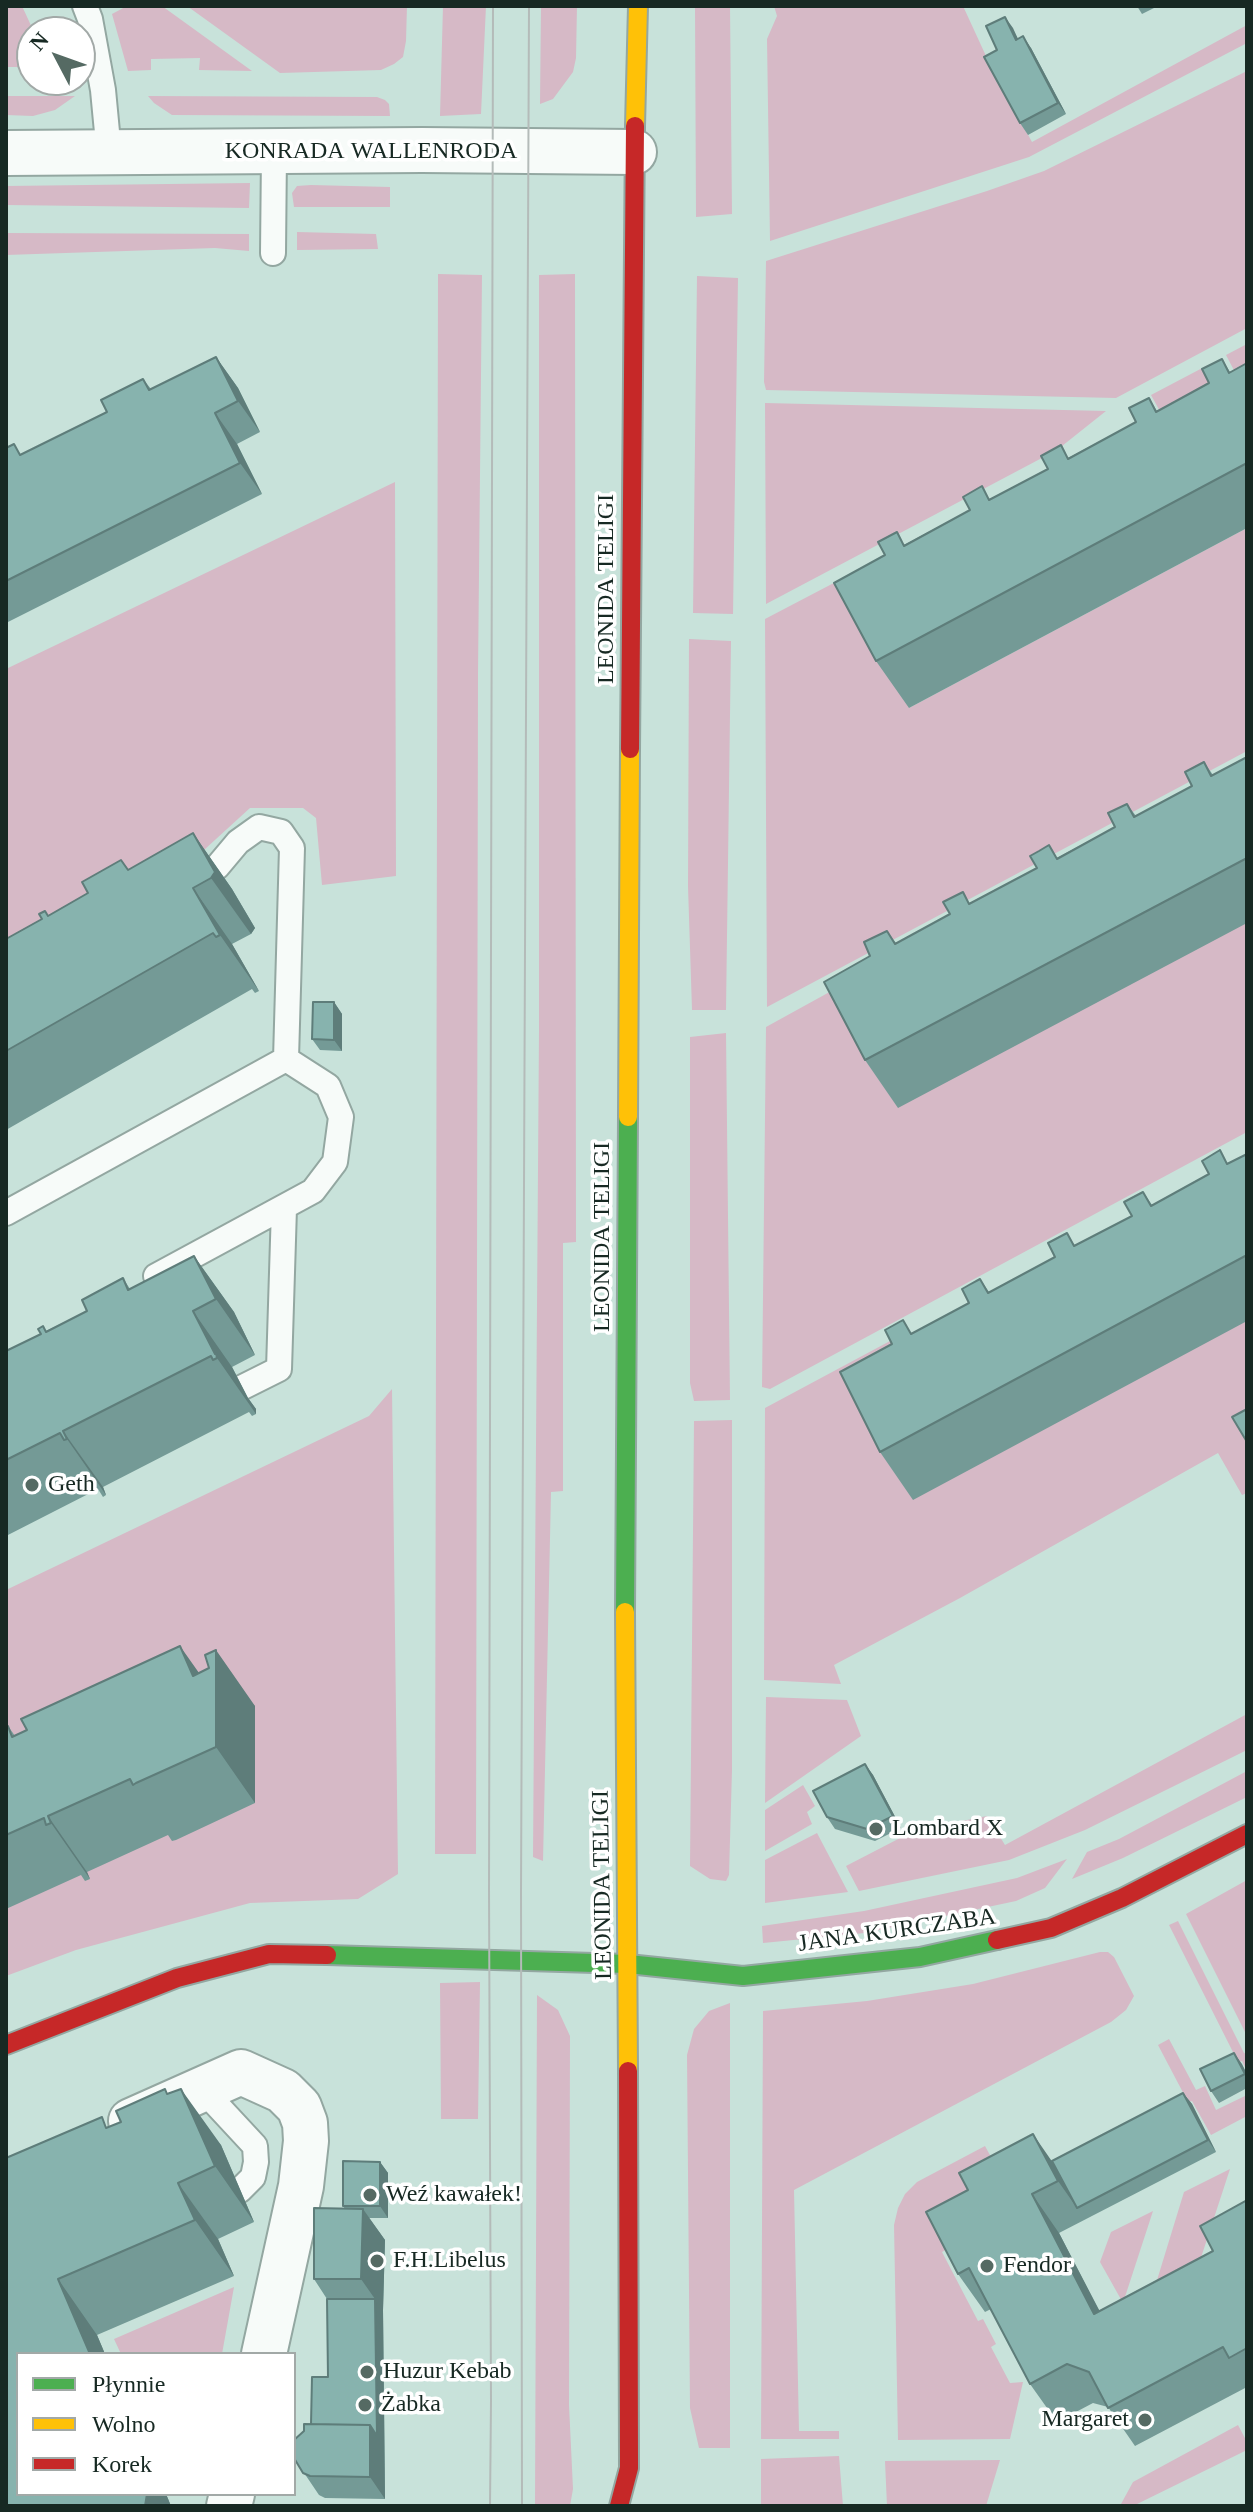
<!DOCTYPE html>
<html>
<head>
<meta charset="utf-8">
<style>
  body { margin:0 }
  #map { position:relative; width:1253px; height:2512px; overflow:hidden; background:#c8e2da; font-family:"Times New Roman",serif }
  canvas { display:block }
  .frame { position:absolute; inset:0; border:8px solid #172923; pointer-events:none }
  .legend { position:absolute; left:16px; top:2352px; width:280px; height:144px; box-sizing:border-box; background:#fff; border:2px solid #a2a9a7; margin:0; padding:10px 14px; list-style:none; font-size:24px; color:#172923 }
  .legend li { display:flex; align-items:center; gap:16px; height:40px }
  .legend b { width:40px; border:2px solid #a2a9a7 }
  .north { position:absolute; left:16px; top:16px; width:80px; height:80px; box-sizing:border-box; background:#fff; border:2px solid #a2a9a7; border-radius:50%; rotate:311deg; font-size:22px; font-weight:700; line-height:32px; text-align:center; color:#172923 }
  .north::after { content:''; display:block; margin:auto; width:28px; height:36px; background:#556a63; clip-path:polygon(50% 0,100% 100%,50% 72%,0 100%) }
</style>
</head>
<body>
<div id="map">
<canvas width="1253" height="2512"></canvas>
<div class="frame"></div>
<ul class="legend">
<li><b style="height:10px;background:#4caf50"></b>Płynnie</li>
<li><b style="height:10px;background:#ffc107"></b>Wolno</li>
<li><b style="height:10px;background:#c62828"></b>Korek</li>
</ul>
<div class="north">N</div>
</div>
<script>
const context = document.querySelector('canvas').getContext('2d');
context.lineJoin = 'round';
function fillPath(path, color) { context.fillStyle = color; context.fill(path, 'evenodd'); }
const shape = rows => new Path2D(rows.map(r => 'M' + r).join(''));
function strokePath(path, color, width, dash) { context.strokeStyle = color; context.lineWidth = width; context.lineCap = dash ? 'butt' : 'round'; context.setLineDash(dash || []); context.stroke(path); }
function write(font, color, halo, rows, align = 'center') {
  context.font = font + ' "Times New Roman",serif'; context.lineWidth = 7; context.setLineDash([]); context.textBaseline = 'middle'; context.strokeStyle = halo; context.fillStyle = color; for (const [text, x, y, turn = 0] of rows) {
    context.save(); context.translate(x, y); context.rotate((+turn || 0) * Math.PI / 180); context.textAlign = isNaN(turn) ? turn : align; if (halo) context.strokeText(text, 0, 0); context.fillText(text, 0, 0); context.restore();
  }
}
fillPath(shape([
  [6,6,22,6,34,32,32,67,6,67],
  [127,6,162,6,252,71,199,70,200,58,151,59,151,70,128,71,112,14],
  [187,6,407,6,406,41,403,57,394,64,381,70,280,73],
  [443,6,486,6,481,114,440,116],
  [541,6,577,6,576,58,573,72,553,99,540,104],
  [695,6,730,6,732,214,696,217],
  [774,6,963,6,992,69,1032,142,1247,25,1247,43,1029,157,770,241,767,39,777,16],
  [1247,71,1247,328,1116,398,766,390,764,382,766,261,987,191,1044,171],
  [6,96,75,96,55,110,33,116,6,115],
  [148,96,377,97,385,100,389,104,390,116,172,115,154,103],
  [250,183,249,208,6,205,6,186],
  [311,185,390,187,390,207,294,207,292,193,297,186],
  [297,232,376,234,378,249,297,250],
  [6,233,249,234,249,251,215,248,6,255],
  [438,274,482,275,478,673,476,1854,435,1854],
  [575,274,576,1242,563,1243,563,1491,551,1492,543,1861,533,1857,539,1031,539,275],
  [697,276,738,278,733,614,693,613],
  [1247,344,1247,395,1226,355],
  [1208,365,1234,413,1178,444,1151,395],
  [765,403,1106,411,1057,450,766,604],
  [395,482,396,876,322,885,316,818,303,808,250,808,204,850,6,964,6,669],
  [1247,528,1247,751,767,1007,765,619,893,552,909,708],
  [689,639,731,641,726,1010,692,1010,688,886],
  [1247,923,1247,1132,770,1389,762,1387,766,1027,884,962],
  [726,1033,730,1400,694,1401,690,1383,690,1037],
  [1247,1321,1247,1493,1242,1495,1218,1453,960,1598,834,1665,841,1684,764,1680,765,1408,890,1341],
  [392,1389,398,1874,358,1899,250,1903,76,1950,6,1976,6,1590,369,1416],
  [732,1420,732,1770,729,1875,726,1881,710,1879,690,1866,694,1421],
  [766,1697,847,1700,861,1736,765,1803],
  [1247,1714,1247,1750,1085,1830,1009,1860,859,1891,846,1866,931,1822,947,1824,987,1816,1005,1845],
  [1247,1771,1247,1797,1123,1858,1072,1879,1087,1852,1119,1839],
  [803,1785,815,1806,807,1812,812,1824,765,1851,765,1810],
  [817,1833,848,1892,765,1903,765,1860],
  [1067,1859,1045,1888,1016,1901,865,1933,763,1943,762,1926,864,1911,1017,1878],
  [1247,1880,1247,2036,1186,1914],
  [1178,1921,1244,2053,1247,2054,1247,2071,1242,2061,1238,2062,1169,1925],
  [1100,1952,1108,1952,1114,1957,1134,1996,1126,2010,1111,2022,794,2190,799,2431,839,2431,839,2439,761,2439,763,2011,867,2001,973,1984],
  [480,1982,478,2119,441,2119,440,1983],
  [537,1995,558,2010,570,2036,569,2405,573,2489,570,2506,535,2506],
  [730,2003,730,2448,699,2448,690,2408,687,2055,694,2029,709,2011],
  [1169,2039,1196,2090,1205,2086,1216,2110,1247,2095,1247,2116,1211,2135,1192,2101,1188,2102,1158,2045],
  [985,2146,1010,2192,985,2227,942,2252,978,2321,983,2319,996,2344,991,2347,1010,2383,1023,2382,1010,2439,898,2440,894,2225,898,2208,905,2194,917,2182],
  [1230,2169,1194,2279,1150,2303,1184,2192],
  [1153,2211,1123,2303,1100,2262,1111,2232],
  [234,2287,222,2354,121,2354,114,2339],
  [1238,2425,1247,2442,1247,2450,1133,2506,1122,2506,1121,2504,1133,2482],
  [839,2456,843,2506,761,2506,761,2459],
  [1000,2460,986,2506,887,2506,885,2461]
]), '#d6b9c6');
const lane = shape([
  [85,6,90,19,103,90,109,153],
  [273,253,274,152],
  [6,1213,286,1059],
  [156,1276,313,1191,335,1162,341,1117,328,1086,286,1059,292,848,281,832,259,827,238,842,217,867,189,882],
  [243,1387,279,1369,284,1208],
  [203,2090,255,2146,256,2162,253,2177,240,2190]
]);
const street = shape([
  [6,153,422,150,634,152],
  [131,2121,241,2072,283,2091,299,2107,305,2123,306,2141,301,2186,264,2354],
  [229,2506,232,2494]
]);
const fast = shape([
  [625,1612,628,1117],
  [327,1955,628,1964,743,1976,920,1957,997,1940]
]);
const slow = shape([
  [635,126,638,6],
  [628,1117,630,749],
  [625,1612,628,2071]
]);
const jam = shape([
  [630,749,635,126],
  [997,1940,1051,1928,1122,1898,1247,1834],
  [6,2045,177,1978,269,1954,327,1955],
  [619,2506,629,2468,628,2071]
]);
strokePath(lane, '#93a7a1', 28);
strokePath(street, '#93a7a1', 48);
strokePath(fast, '#93a7a1', 22);
strokePath(slow, '#93a7a1', 22);
strokePath(jam, '#93a7a1', 22);
strokePath(lane, '#f7fbf9', 24);
strokePath(street, '#f7fbf9', 44);
strokePath(fast, '#4caf50', 18);
strokePath(slow, '#ffc107', 18);
strokePath(jam, '#c62828', 18);
strokePath(shape([
  [490,2506,491,2401,489,1888,493,6],
  [522,2506,521,1889,529,6]
]), '#b4bbb9', 2);
fillPath(shape([
  [1137,6,1158,6,1142,14],
  [1005,17,1018,39,1031,48,1066,114,1028,135,1020,123,997,50],
  [216,357,238,388,260,432,237,444,262,494,6,623,6,448,22,455,107,412,143,379,151,389],
  [1222,359,1230,372,1247,363,1247,528,909,708,876,661,885,555,1136,422,1149,398,1157,411,1209,383],
  [1247,757,1247,923,898,1108,865,1060,870,956,887,931,896,943,1115,827,1127,804,1136,816,1192,786,1204,762,1213,775],
  [193,833,232,889,255,928,251,934,232,944,259,991,255,993,252,989,6,1130,6,939,88,893,121,860,129,870],
  [334,1002,342,1014,342,1051,320,1050,312,1039],
  [1247,1154,1247,1321,913,1500,880,1452,892,1344,969,1303,980,1279,989,1292,1055,1257,1067,1233,1075,1246,1132,1216,1143,1192,1152,1205],
  [194,1256,234,1312,255,1355,232,1367,248,1398,256,1409,256,1414,252,1416,249,1412,103,1487,106,1495,103,1497,98,1489,6,1536,6,1351,41,1334,43,1326,46,1331,87,1311,123,1278,130,1289],
  [209,1668,255,1706,255,1803,176,1840,172,1841,168,1835,87,1872,90,1879,85,1881,81,1875,6,1909,6,1726,8,1726,15,1736,199,1673],
  [865,1764,873,1775,901,1828,875,1841,835,1829,827,1817],
  [1234,2053,1247,2074,1247,2088,1219,2103,1211,2091],
  [1183,2093,1192,2104,1216,2152,1059,2233,1099,2311,1213,2251,1247,2200,1247,2387,1135,2446,1108,2407,1093,2403,1057,2422,1030,2384,991,2309,985,2312,958,2274,1052,2161],
  [168,2094,221,2145,254,2222,218,2239,234,2276,97,2335,105,2354,18,2354,18,2494,166,2494,171,2506,6,2504,6,2158,109,2127,121,2122],
  [380,2162,388,2173,388,2218,369,2218,385,2240,383,2310,385,2499,325,2498,319,2495,294,2458,311,2424,328,2377,327,2299,314,2279,345,2209,343,2206]
]), '#749a96');
fillPath(shape([
  [1005,17,1013,28,1024,52,1016,40],
  [1023,36,1031,48,1066,114,1058,103],
  [216,357,238,388,260,432,238,401],
  [215,413,237,444,262,494,240,463],
  [193,833,232,889,255,928,251,934,211,878],
  [193,888,232,944,259,991,220,935],
  [334,1002,342,1014,342,1051,334,1040],
  [194,1256,234,1312,255,1355,216,1299],
  [193,1311,232,1367,248,1398,256,1409,256,1414,217,1358],
  [63,1431,103,1487,106,1495,67,1439],
  [180,1646,216,1697,216,1650,255,1706,255,1803,216,1747,193,1676],
  [865,1764,873,1775,901,1828,893,1816],
  [48,1816,87,1872,90,1879,51,1823],
  [1234,2053,1242,2064,1247,2074,1247,2077],
  [181,2089,221,2145,254,2222,215,2166],
  [1183,2093,1192,2104,1216,2152,1208,2140],
  [1033,2134,1060,2173,1077,2208,1058,2181],
  [380,2162,388,2173,388,2218,380,2206],
  [178,2183,218,2239,234,2276,195,2220],
  [1032,2194,1059,2233,1121,2352,1094,2314],
  [363,2209,385,2240,383,2310,385,2499,370,2477,370,2425,375,2299,361,2279],
  [58,2279,97,2335,105,2354,90,2354],
  [147,2494,166,2494,171,2506,145,2506]
]), '#5e7d7a');
const building = shape([
  [1005,17,1016,40,1023,36,1058,103,1020,123,984,57,997,50,986,26,1005,17],
  [216,357,238,401,215,413,240,463,6,581,6,448,14,444,20,455,107,412,101,400,143,379,149,390,216,357],
  [1222,359,1229,373,1247,363,1247,463,876,661,834,583,885,555,878,542,897,532,904,546,970,510,963,497,982,486,989,500,1048,469,1041,456,1061,445,1068,459,1136,422,1129,408,1149,398,1156,412,1209,383,1202,369,1222,359],
  [1247,757,1247,858,865,1060,824,982,870,956,864,942,887,931,895,944,950,914,943,902,963,892,969,904,1037,868,1030,856,1039,851,1049,845,1057,859,1115,827,1108,813,1127,804,1134,817,1192,786,1185,772,1204,762,1211,776,1247,757],
  [193,833,215,872,211,878,193,888,220,935,216,937,213,933,6,1051,6,939,42,919,39,914,45,911,48,916,88,893,82,882,121,860,128,870,193,833],
  [313,1002,334,1002,334,1040,312,1039,313,1002],
  [1220,1150,1227,1164,1247,1154,1247,1255,880,1452,840,1372,892,1344,885,1330,903,1320,911,1334,969,1303,962,1289,969,1285,980,1279,988,1293,1055,1257,1048,1243,1067,1233,1074,1246,1132,1216,1124,1202,1143,1192,1151,1206,1209,1174,1202,1161,1220,1150],
  [194,1256,216,1299,193,1311,215,1354,216,1353,217,1358,213,1360,211,1356,63,1431,67,1439,64,1440,60,1433,6,1460,6,1351,41,1334,38,1329,43,1326,46,1332,87,1311,82,1300,123,1278,128,1290,194,1256],
  [1247,1409,1247,1442,1232,1417,1247,1409],
  [180,1646,193,1676,209,1668,205,1655,216,1650,216,1747,136,1783,133,1785,130,1779,48,1816,51,1823,46,1825,44,1818,6,1835,6,1726,8,1726,12,1737,27,1730,21,1719,180,1646],
  [865,1764,893,1816,867,1829,827,1817,813,1791,865,1764],
  [1234,2053,1245,2074,1211,2091,1200,2069,1234,2053],
  [165,2089,167,2094,181,2089,215,2166,178,2183,195,2220,58,2279,90,2354,18,2354,18,2494,147,2494,145,2506,7,2506,6,2158,102,2117,106,2128,121,2122,116,2111,165,2089],
  [1183,2093,1208,2140,1077,2208,1052,2161,1183,2093],
  [1033,2134,1058,2181,1032,2194,1094,2314,1213,2251,1200,2226,1247,2200,1247,2348,1229,2358,1223,2347,1108,2408,1089,2372,1067,2364,1030,2384,969,2268,958,2274,926,2212,968,2190,959,2173,1033,2134],
  [343,2161,380,2162,380,2206,343,2206,343,2161],
  [314,2208,363,2209,361,2279,314,2279,314,2208],
  [327,2299,375,2299,377,2436,370,2425,311,2424,312,2377,328,2377,327,2299],
  [304,2424,370,2425,370,2477,310,2476,303,2473,294,2458,294,2440,304,2431,304,2424]
]);
fillPath(building, '#87b3ae');
strokePath(building, '#5e7d7a', 2);
for (const [x, y, r, color] of [
  [32,1485,8,"#556a63"],
  [876,1829,8,"#556a63"],
  [370,2195,8,"#556a63"],
  [377,2261,8,"#556a63"],
  [987,2266,8,"#556a63"],
  [367,2372,8,"#556a63"],
  [365,2405,8,"#556a63"],
  [1145,2420,8,"#556a63"]
]) { const dot = new Path2D(); dot.arc(x, y, r, 0, 2 * Math.PI); context.fillStyle = color; context.fill(dot); strokePath(dot, '#fff', 3); }
write('24px', '#172923', '#fff', [
  ["KONRADA WALLENRODA",371,152],
  ["LEONIDA TELIGI",607,589,-90],
  ["LEONIDA TELIGI",603,1237,-90],
  ["LEONIDA TELIGI",603,1885,-91],
  ["JANA KURCZABA",897,1931,-8]
]);
write('24px', '#172923', '#fff', [
  ["Geth",48,1485],
  ["Lombard X",892,1829],
  ["Weź kawałek!",386,2195],
  ["F.H.Libelus",393,2261],
  ["Fendor",1003,2266],
  ["Huzur Kebab",383,2372],
  ["Żabka",381,2405],
  ["Margaret",1129,2420,"right"]
], 'left');
</script>
</body>
</html>
